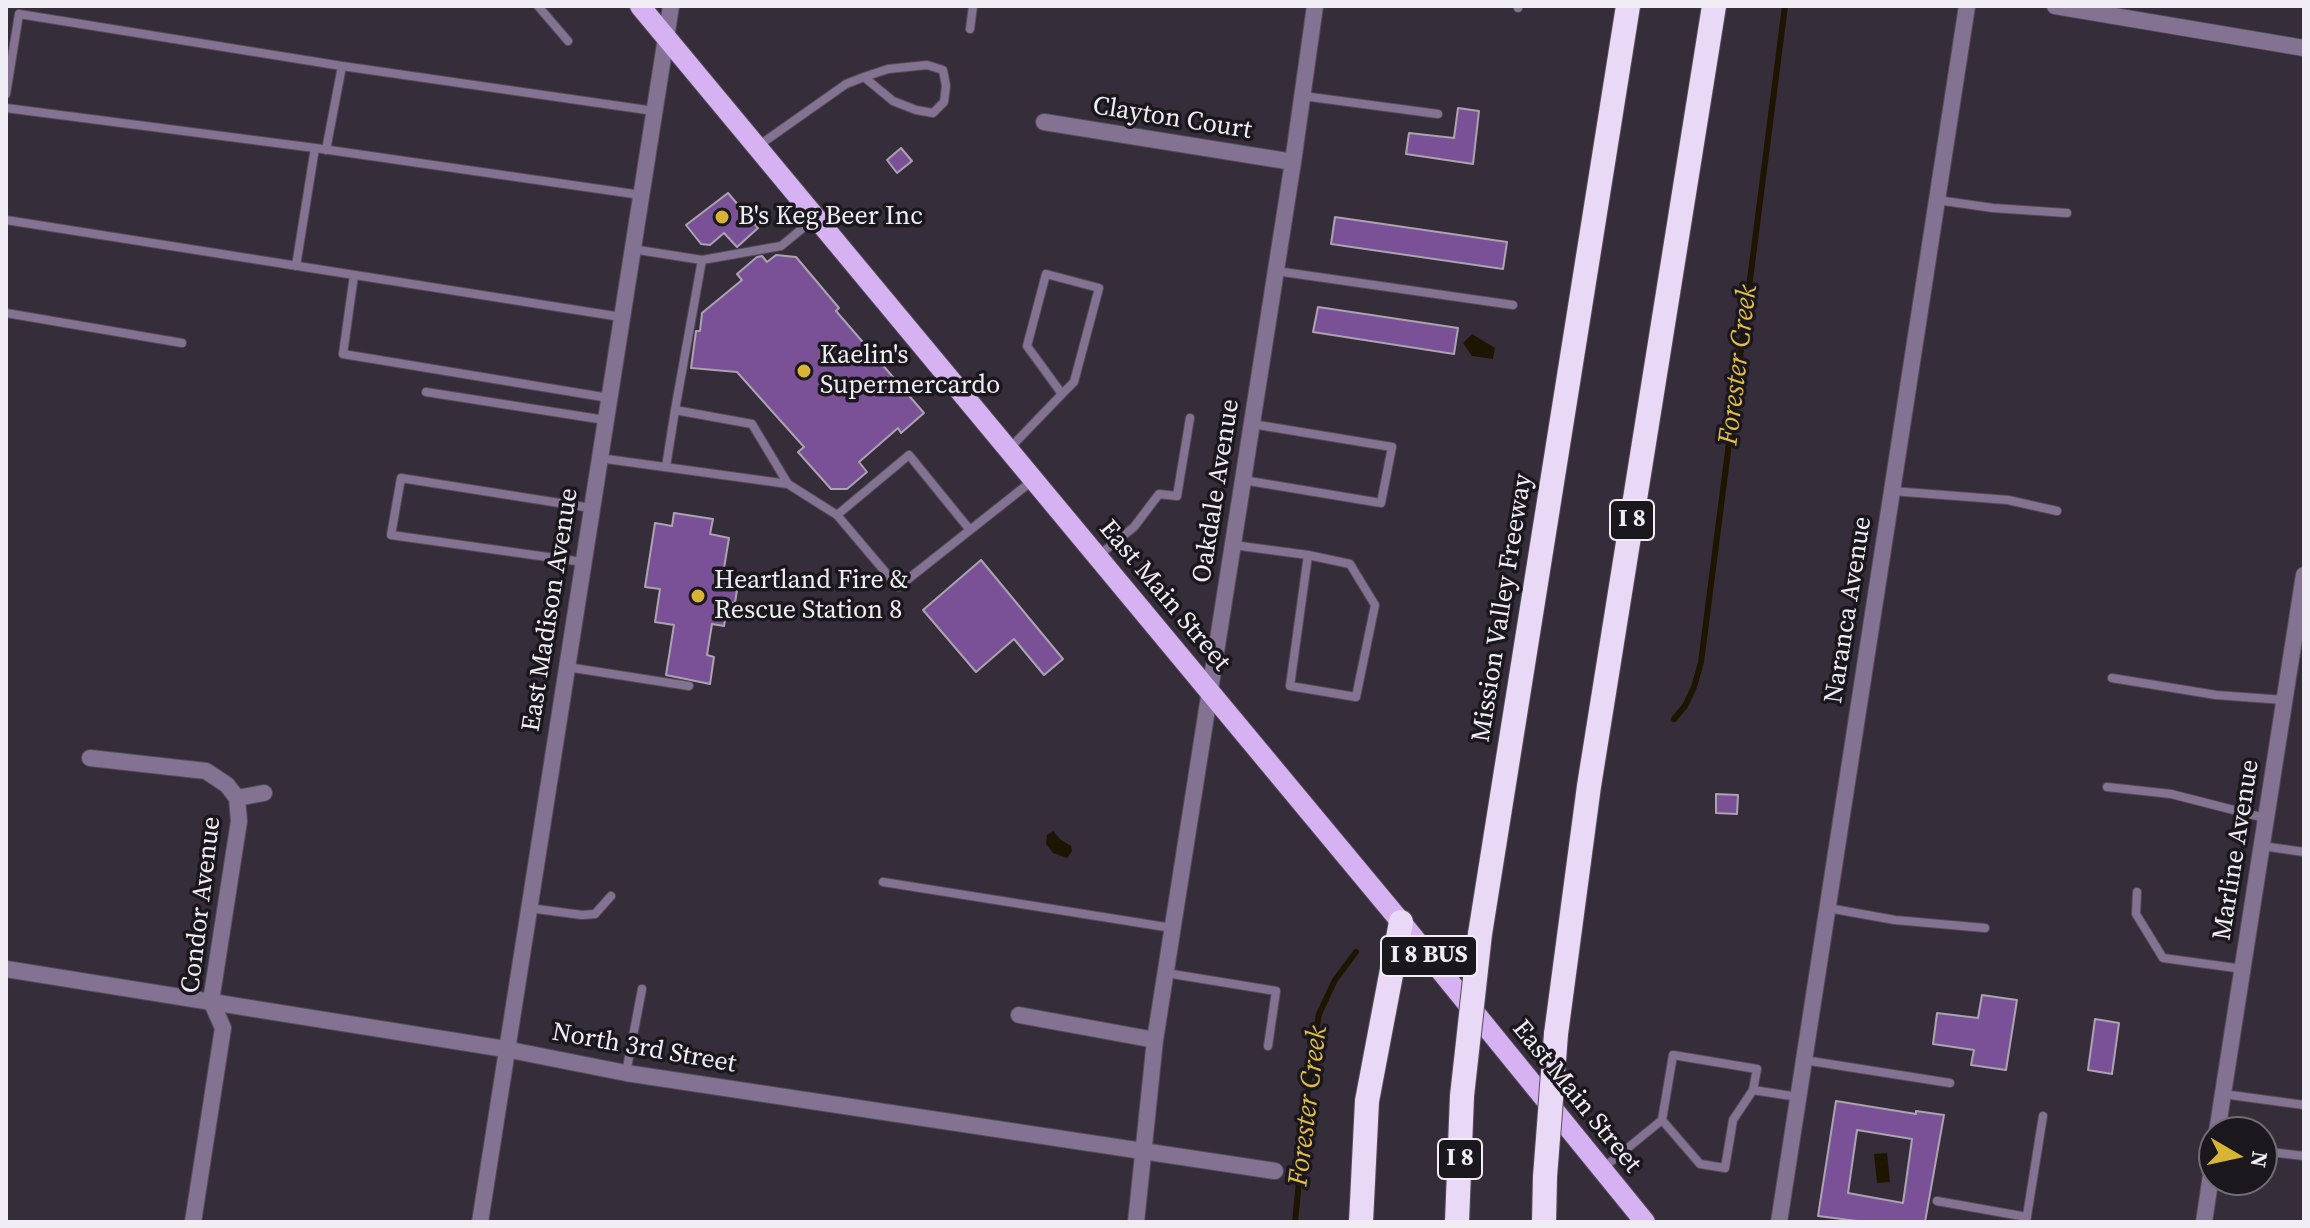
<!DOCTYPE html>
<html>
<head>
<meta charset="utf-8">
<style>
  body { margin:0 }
  #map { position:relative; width:2310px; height:1228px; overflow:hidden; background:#352e3a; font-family:"Source Serif 4",serif }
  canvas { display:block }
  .frame { position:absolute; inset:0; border:8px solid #f1edf4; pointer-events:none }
  .north { position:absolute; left:2198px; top:1116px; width:80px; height:80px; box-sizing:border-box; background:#1b181d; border:2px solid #716d73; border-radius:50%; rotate:99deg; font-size:22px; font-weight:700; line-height:32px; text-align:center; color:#f1edf4 }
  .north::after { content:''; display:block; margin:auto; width:28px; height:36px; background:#d8b434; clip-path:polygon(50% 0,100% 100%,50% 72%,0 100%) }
</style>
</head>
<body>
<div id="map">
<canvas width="2310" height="1228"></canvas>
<div class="frame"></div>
<div class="north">N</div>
</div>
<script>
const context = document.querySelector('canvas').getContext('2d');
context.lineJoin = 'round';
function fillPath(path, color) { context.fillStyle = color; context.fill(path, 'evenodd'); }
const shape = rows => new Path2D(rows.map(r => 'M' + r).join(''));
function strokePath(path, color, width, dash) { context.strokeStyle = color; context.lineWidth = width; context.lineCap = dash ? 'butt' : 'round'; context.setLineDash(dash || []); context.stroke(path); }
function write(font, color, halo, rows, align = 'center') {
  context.font = font + ' "Source Serif 4",serif'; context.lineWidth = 7; context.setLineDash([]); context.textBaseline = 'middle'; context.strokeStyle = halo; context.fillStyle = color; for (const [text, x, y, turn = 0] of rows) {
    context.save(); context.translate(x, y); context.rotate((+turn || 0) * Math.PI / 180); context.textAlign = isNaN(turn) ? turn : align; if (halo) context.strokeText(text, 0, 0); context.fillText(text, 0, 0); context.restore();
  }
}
fillPath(shape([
  [1472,334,1495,348,1493,359,1472,356,1463,343],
  [1053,831,1061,840,1071,846,1072,851,1067,858,1053,853,1046,844,1047,835],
  [1887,1153,1890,1182,1877,1183,1874,1154]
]), '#1e1500');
strokePath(shape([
  [1674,719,1685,706,1694,687,1701,662,1785,6],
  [1295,1222,1311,1059,1319,1014,1335,980,1356,952]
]), '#1e1500', 6);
const building = shape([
  [1458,108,1479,111,1473,164,1406,154,1409,133,1454,138,1458,108],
  [901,148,912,161,897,173,887,160,901,148],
  [728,193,758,228,737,247,724,233,710,245,701,244,686,225,728,193],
  [1335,217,1507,242,1503,269,1331,244,1335,217],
  [776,255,796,257,839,308,836,311,924,413,901,433,898,428,859,462,867,472,847,489,831,489,798,452,804,447,737,372,691,368,696,331,700,331,702,313,742,280,737,274,757,257,762,256,767,262,776,255],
  [1318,307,1458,328,1454,354,1313,332,1318,307],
  [674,513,713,519,710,534,729,538,723,574,739,577,735,603,728,602,724,626,712,624,707,655,714,657,710,684,666,675,674,625,655,622,660,589,645,587,655,523,672,526,674,513],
  [981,560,1063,659,1044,675,1014,639,976,672,923,610,981,560],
  [1716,794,1738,795,1737,814,1716,813,1716,794],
  [1982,995,2017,1000,2006,1070,1971,1065,1974,1050,1933,1044,1937,1013,1978,1018,1982,995],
  [2095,1019,2119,1023,2112,1074,2088,1070,2095,1019],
  [1836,1101,1916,1114,1916,1111,1944,1115,1925,1222,1865,1222,1818,1216,1836,1101],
  [1857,1130,1912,1139,1903,1203,1848,1193,1857,1130]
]);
fillPath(building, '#7a5196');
strokePath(building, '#aba3b1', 2);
const service = shape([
  [538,6,568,41],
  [1518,8,1518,6],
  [970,29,973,6],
  [6,94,19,14,342,66,654,111],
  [1303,96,1438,114],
  [6,108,315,148,641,195],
  [758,146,846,84,864,77,888,69,927,65,943,70,946,86,944,102,933,113,916,110,893,101,864,77],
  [326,150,342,66],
  [1937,200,1993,208,2067,213],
  [6,220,621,317],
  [632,249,702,260],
  [296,266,315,148],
  [1276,271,1513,305],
  [354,275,343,354,609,398],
  [6,313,182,343],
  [426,392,605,420],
  [675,410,702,260,781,246,814,219],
  [1009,449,1062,394,1074,382,1099,288,1046,274,1027,346,1062,394],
  [599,458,788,484,837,515,898,587,1032,481],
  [666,467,675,410,752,424,788,484],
  [1243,480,1381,503,1392,447,1252,424],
  [1892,491,2008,500,2057,511],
  [837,515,909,455,970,530],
  [1233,545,1308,555,1350,564,1375,605,1356,697,1290,686,1308,555],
  [1098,556,1134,527,1159,494,1177,496,1190,418],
  [583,562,391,535,401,478,591,508],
  [567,667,689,686],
  [2112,678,2216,695,2284,700],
  [2107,787,2171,794,2265,818],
  [2262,846,2304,852],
  [883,882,1172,928],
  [2137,892,2136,914,2163,958,2243,969],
  [529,908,582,915,595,914,611,896],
  [1828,908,1895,920,1985,928],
  [1166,973,1276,991,1268,1046],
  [1804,1060,1950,1083],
  [626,1073,642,989],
  [2223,1094,2304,1105],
  [1662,1120,1700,1164,1725,1168,1733,1120,1753,1090],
  [2262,1151,2304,1156],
  [1602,1169,1662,1120,1673,1055,1757,1069,1753,1090,1798,1097],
  [1937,1201,2027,1217],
  [2026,1222,2043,1116]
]);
const minor = shape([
  [2055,6,2304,48],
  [1044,122,1293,162],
  [90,758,206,771,227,785,237,798,239,821,211,1001,223,1028,193,1222],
  [237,798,264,793],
  [1019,1015,1155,1040],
  [505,1049,626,1073,1275,1171],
  [2217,1132,2304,575],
  [1136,1222,1155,1040,1293,162,1315,6],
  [1779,1222,1967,6],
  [2204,1222,2214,1155]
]);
const tertiary = shape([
  [6,969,505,1049],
  [480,1222,671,6]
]);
const primary = shape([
  [640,6,1401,922,1645,1222]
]);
const motorway = shape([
  [1480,934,1628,6],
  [1556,1034,1589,786,1714,6],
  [1361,1222,1367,1101,1401,922],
  [1457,1222,1462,1096],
  [1544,1222,1545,1177]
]);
strokePath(service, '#534d58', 10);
strokePath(minor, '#534d58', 18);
strokePath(tertiary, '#534d58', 18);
strokePath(primary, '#534d58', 22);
strokePath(motorway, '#534d58', 26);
strokePath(service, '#847292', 8);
strokePath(minor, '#847292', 16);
strokePath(tertiary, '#847292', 16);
strokePath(primary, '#d7b2f3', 20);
strokePath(motorway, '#ead8f7', 24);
const motorwayBridge = shape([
  [1462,1096,1480,934],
  [1545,1177,1556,1034]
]);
strokePath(motorwayBridge, '#534d58', 26, []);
strokePath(motorwayBridge, '#ead8f7', 24);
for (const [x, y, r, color] of [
  [722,217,8,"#d8b434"],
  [804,371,8,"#d8b434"],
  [698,596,8,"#d8b434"]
]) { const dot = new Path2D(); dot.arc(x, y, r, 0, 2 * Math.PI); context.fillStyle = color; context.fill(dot); strokePath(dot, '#1b181d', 3); }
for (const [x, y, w] of [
  [1632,520,44],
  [1429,956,96],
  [1460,1159,44]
]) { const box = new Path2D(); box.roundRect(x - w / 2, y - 20, w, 40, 6); context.fillStyle = '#1b181d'; context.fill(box); strokePath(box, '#f1edf4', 2); }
write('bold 24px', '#f1edf4', null, [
  ["I 8",1632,520],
  ["I 8 BUS",1429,956],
  ["I 8",1460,1159]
]);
write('26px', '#f1edf4', '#1b181d', [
  ["Clayton Court",1172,119,9],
  ["Oakdale Avenue",1217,491,-81],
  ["East Main Street",1164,596,50],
  ["Mission Valley Freeway",1503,608,-81],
  ["East Madison Avenue",551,610,-81],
  ["Naranca Avenue",1849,610,-81],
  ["Marline Avenue",2237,850,-81],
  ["Condor Avenue",202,905,-83],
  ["North 3rd Street",644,1049,10],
  ["East Main Street",1576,1097,51]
]);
write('26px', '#f1edf4', '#1b181d', [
  ["B's Keg Beer Inc",738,217],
  ["Kaelin's",820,356],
  ["Supermercardo",820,386],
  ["Heartland Fire &",714,581],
  ["Rescue Station 8",714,611]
], 'left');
write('italic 28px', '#e4bf40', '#1b181d', [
  ["Forester Creek",1739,365,-83],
  ["Forester Creek",1309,1106,-83]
]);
</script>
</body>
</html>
